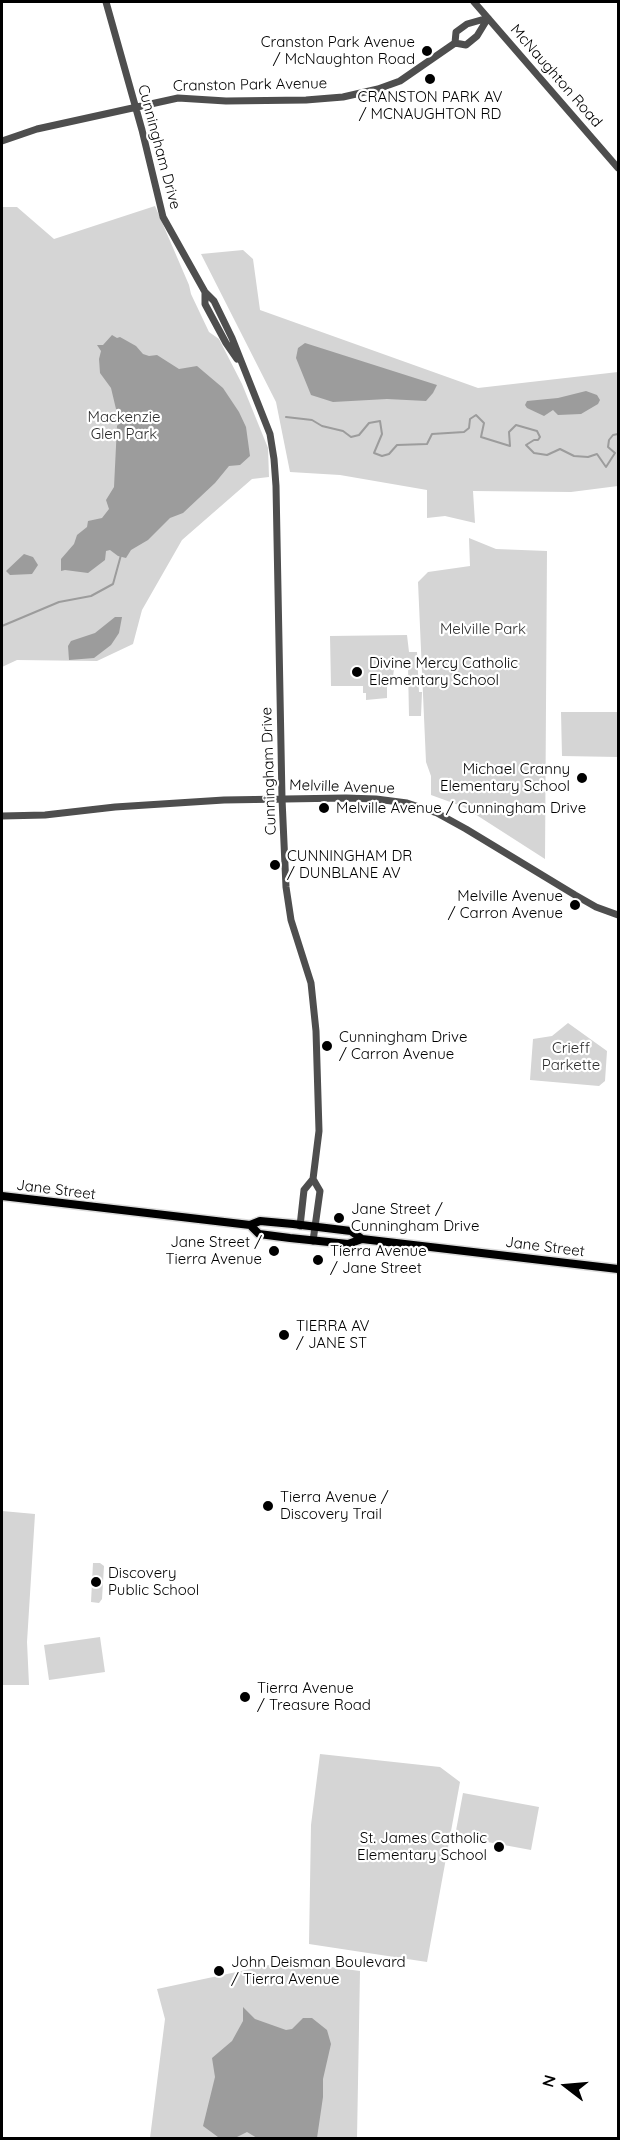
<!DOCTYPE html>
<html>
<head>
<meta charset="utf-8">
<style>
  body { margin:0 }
  #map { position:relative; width:620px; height:2140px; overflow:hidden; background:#fff; font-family:Quicksand,sans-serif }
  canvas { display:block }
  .frame { position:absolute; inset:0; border:3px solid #000; pointer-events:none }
  .north { position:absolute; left:536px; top:2056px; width:60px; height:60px; -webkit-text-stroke:4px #fff; paint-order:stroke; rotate:286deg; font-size:16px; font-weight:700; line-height:24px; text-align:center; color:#000 }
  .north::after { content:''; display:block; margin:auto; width:21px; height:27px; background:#000; clip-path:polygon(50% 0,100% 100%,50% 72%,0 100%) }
</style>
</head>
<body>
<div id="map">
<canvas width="620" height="2140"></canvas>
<div class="frame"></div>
<div class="north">N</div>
</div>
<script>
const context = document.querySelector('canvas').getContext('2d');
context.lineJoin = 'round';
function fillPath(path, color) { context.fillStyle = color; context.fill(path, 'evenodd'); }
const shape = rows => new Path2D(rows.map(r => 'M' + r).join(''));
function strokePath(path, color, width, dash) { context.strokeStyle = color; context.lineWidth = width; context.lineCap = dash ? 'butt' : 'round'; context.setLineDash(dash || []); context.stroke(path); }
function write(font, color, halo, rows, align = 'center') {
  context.font = font + ' Quicksand,sans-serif'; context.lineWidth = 4.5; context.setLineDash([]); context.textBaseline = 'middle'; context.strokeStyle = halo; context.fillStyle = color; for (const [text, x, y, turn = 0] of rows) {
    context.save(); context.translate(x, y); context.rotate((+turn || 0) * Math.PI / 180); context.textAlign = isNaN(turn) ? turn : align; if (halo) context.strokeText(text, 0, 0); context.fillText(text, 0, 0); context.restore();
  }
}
fillPath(shape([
  [155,206,189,285,191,294,209,332,219,339,242,384,268,448,269,477,252,479,182,540,142,610,133,644,97,661,17,660,2,667,2,207,17,207,54,239],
  [243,250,253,259,260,310,478,388,618,372,618,370,618,486,571,492,473,491,475,523,445,516,427,518,427,490,340,475,290,472,276,402,201,254],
  [469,538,496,549,547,551,545,859,464,807,431,795,431,776,426,762,418,582,428,572,470,566],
  [407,635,409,652,417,652,419,692,422,692,421,716,409,716,408,667,394,668,393,678,387,679,387,698,366,700,366,693,363,693,363,686,331,686,330,636],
  [561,712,618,712,618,757,562,756],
  [568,1023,607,1051,605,1081,599,1086,530,1080,533,1039,552,1036],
  [2,1511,35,1514,27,1642,29,1685,2,1685],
  [93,1563,100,1563,104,1566,102,1599,99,1603,91,1602],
  [100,1637,105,1672,49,1680,44,1645],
  [320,1754,440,1767,460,1782,427,1962,309,1944,311,1825],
  [463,1793,539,1807,531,1850,455,1836],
  [301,1963,360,1971,357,2138,150,2138,165,2019,157,1989,274,1964]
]), '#d5d5d5');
fillPath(shape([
  [112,335,117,338,120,337,136,346,143,354,149,356,157,355,179,369,197,366,223,388,239,412,246,427,250,456,240,465,229,466,215,483,183,513,170,518,148,540,131,550,126,558,118,556,110,550,106,551,105,560,88,573,65,570,61,571,61,559,74,544,77,535,87,527,88,521,102,518,109,509,106,500,114,487,117,426,121,420,121,412,116,409,111,388,100,373,99,359,101,351,97,345,103,345],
  [305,343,437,385,433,393,426,401,387,399,333,402,311,395,296,358,298,348],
  [586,391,597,395,600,400,598,404,581,414,558,415,553,410,544,416,527,408,525,405,527,401,558,398],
  [24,554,33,557,38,565,32,574,10,575,6,571],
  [115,617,122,617,119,633,111,645,94,658,69,660,68,646,71,641,95,633],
  [243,2007,255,2019,286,2030,292,2029,303,2018,312,2018,327,2030,331,2044,323,2079,323,2097,317,2138,257,2138,247,2132,235,2138,218,2137,203,2126,215,2077,212,2058,232,2041,243,2021]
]), '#9c9c9c');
strokePath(shape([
  [286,417,312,420,322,426,343,431,351,437,359,435,369,423,380,421,382,434,374,453,382,456,389,454,397,445,427,444,432,434,464,432,469,428,470,419,476,415,484,423,481,437,510,446,509,432,516,425,537,431,540,437,538,440,534,440,526,445,534,453,547,455,560,449,574,456,588,457,597,454,606,467,615,453,608,447,609,440,613,435,618,434],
  [2,626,59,602,91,596,113,584,121,555]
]), '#9c9c9c', 2);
const major = shape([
  [2,1196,250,1225,260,1221,293,1224,351,1231,362,1239],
  [250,1225,259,1234,290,1238,348,1244,362,1239,618,1269]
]);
strokePath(major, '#dbdbdb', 11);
strokePath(shape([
  [106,2,142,130,163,217,205,292,214,301,232,338,270,434,274,459,276,486,282,799,286,887,291,920,311,983,316,1031,319,1131,313,1179,320,1191,313,1241],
  [474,2,618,168],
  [455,43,456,32,467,24,488,18],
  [2,141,37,129,178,98,226,101,306,100,343,97,378,89,400,81,455,43,466,45,477,36,488,18],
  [205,292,205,304,226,343,237,359],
  [2,816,45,815,115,807,224,800,346,798,376,799,407,803,437,813,466,829,575,895,596,907,618,915],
  [300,1226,304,1190,313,1179]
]), '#4e4e4e', 7);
strokePath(major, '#000', 8);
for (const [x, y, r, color] of [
  [427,51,6,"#000"],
  [430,79,6,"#000"],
  [357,672,6,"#000"],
  [582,778,6,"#000"],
  [324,808,6,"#000"],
  [275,865,6,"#000"],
  [575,905,6,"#000"],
  [327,1046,6,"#000"],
  [339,1218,6,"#000"],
  [274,1251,6,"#000"],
  [318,1260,6,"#000"],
  [284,1335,6,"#000"],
  [268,1506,6,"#000"],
  [96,1582,6,"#000"],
  [245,1697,6,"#000"],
  [499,1847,6,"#000"],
  [219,1971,6,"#000"]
]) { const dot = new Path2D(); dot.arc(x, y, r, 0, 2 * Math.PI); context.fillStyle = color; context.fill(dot); strokePath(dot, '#fff', 2); }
write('15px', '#000', '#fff', [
  ["Cranston Park Avenue",415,42,"right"],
  ["/ McNaughton Road",415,59,"right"],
  ["CRANSTON PARK AV",430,97,"center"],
  ["/ MCNAUGHTON RD",430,114,"center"],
  ["Divine Mercy Catholic",369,663],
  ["Elementary School",369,680],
  ["Michael Cranny",570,769,"right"],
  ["Elementary School",570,786,"right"],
  ["Melville Avenue / Cunningham Drive",336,808],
  ["CUNNINGHAM DR",287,856],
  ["/ DUNBLANE AV",287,873],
  ["Melville Avenue",563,896,"right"],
  ["/ Carron Avenue",563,913,"right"],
  ["Cunningham Drive",339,1037],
  ["/ Carron Avenue",339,1054],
  ["Jane Street /",351,1209],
  ["Cunningham Drive",351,1226],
  ["Jane Street /",262,1242,"right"],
  ["Tierra Avenue",262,1259,"right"],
  ["Tierra Avenue",330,1251],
  ["/ Jane Street",330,1268],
  ["TIERRA AV",296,1326],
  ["/ JANE ST",296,1343],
  ["Tierra Avenue /",280,1497],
  ["Discovery Trail",280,1514],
  ["Discovery",108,1573],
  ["Public School",108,1590],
  ["Tierra Avenue",257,1688],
  ["/ Treasure Road",257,1705],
  ["St. James Catholic",487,1838,"right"],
  ["Elementary School",487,1855,"right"],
  ["John Deisman Boulevard",231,1962],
  ["/ Tierra Avenue",231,1979]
], 'left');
write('15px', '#000', '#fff', [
  ["McNaughton Road",556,76,49],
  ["Cranston Park Avenue",250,85,-1],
  ["Cunningham Drive",159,147,75],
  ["Cunningham Drive",269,771,-92],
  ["Melville Avenue",342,787,2],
  ["Jane Street",56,1190,7],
  ["Jane Street",545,1247,7]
]);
write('15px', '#2c2c2c', '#fff', [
  ["Mackenzie",124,417],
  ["Glen Park",124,434],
  ["Melville Park",483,629],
  ["Crieff",571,1048],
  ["Parkette",571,1065]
]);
</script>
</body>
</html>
